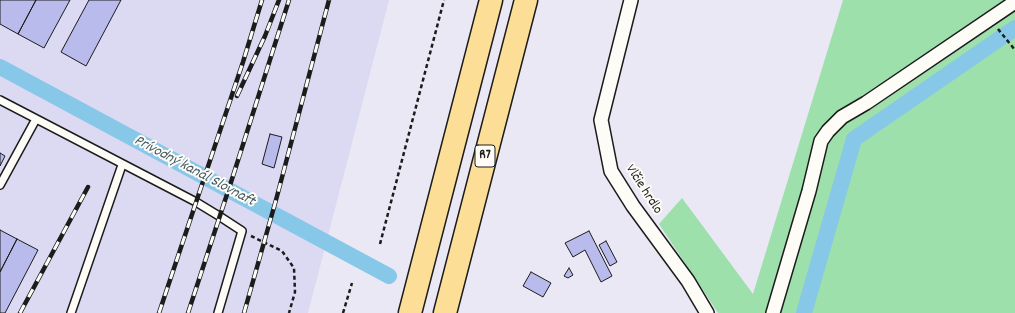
<!DOCTYPE html>
<html>
<head>
<meta charset="utf-8">
<style>
  body { margin:0 }
  canvas { display:block; background:#e9e8f4 }
</style>
</head>
<body>
<canvas width="1015" height="313"></canvas>
<script>
const context = document.querySelector('canvas').getContext('2d');
context.lineJoin = 'round';
function fillPath(path, color) { context.fillStyle = color; context.fill(path, 'evenodd'); }
const shape = rows => new Path2D(rows.map(r => 'M' + r).join(''));
function strokePath(path, color, width, dash) { context.strokeStyle = color; context.lineWidth = width; context.lineCap = dash ? 'butt' : 'round'; context.setLineDash(dash || []); context.stroke(path); }
function write(font, color, halo, rows, align = 'center') {
  context.font = font + ' Dekko,sans-serif'; context.lineWidth = 4; context.setLineDash([]); context.textBaseline = 'middle'; context.strokeStyle = halo; context.fillStyle = color; for (const [text, x, y, turn = 0] of rows) {
    context.save(); context.translate(x, y); context.rotate((+turn || 0) * Math.PI / 180); context.textAlign = isNaN(turn) ? turn : align; if (halo) context.strokeText(text, 0, 0); context.fillText(text, 0, 0); context.restore();
  }
}
fillPath(shape([
  [0,0,389,0,308,313,0,313]
]), '#dbdaf2');
fillPath(shape([
  [843,0,1015,0,1015,313,718,313,659,224,682,198,753,294]
]), '#9de0ab');
strokePath(shape([
  [0,67,389,276],
  [804,313,854,139,1015,28]
]), '#87c7e8', 16);
const building = shape([
  [0,0,36,0,18,34,0,24,0,0],
  [36,0,70,0,44,48,18,34,36,0],
  [89,0,121,0,86,66,61,52,89,0],
  [270,134,282,137,274,168,262,164,270,134],
  [0,153,5,156,0,166,0,153],
  [0,230,17,239,0,272,0,230],
  [589,231,612,276,601,282,585,250,573,257,565,243,589,231],
  [17,239,38,250,5,313,0,313,0,272,17,239],
  [606,241,617,262,610,266,599,245,606,241],
  [569,268,573,275,568,278,564,276,569,268],
  [531,272,551,283,543,297,523,286,531,272]
]);
fillPath(building, '#b9bbed');
strokePath(building, '#1c1c1c', 1);
const lane = shape([
  [0,100,196,202,219,216,242,231,218,313],
  [0,185,36,119],
  [71,313,122,165]
]);
const street = shape([
  [631,0,601,120,611,171,633,206,688,281,707,313],
  [773,313,809,191,821,141,828,131,842,117,866,103,1015,2]
]);
const highway = shape([
  [410,313,491,0],
  [445,313,526,0]
]);
strokePath(lane, '#1c1c1c', 10);
strokePath(street, '#1c1c1c', 16);
strokePath(highway, '#1c1c1c', 25);
strokePath(shape([
  [998,29,1015,50],
  [251,236,282,251,294,268,295,292,289,313],
  [380,244,444,0],
  [343,313,352,283]
]), '#1c1c1c', 2.5, [4, 3]);
strokePath(lane, '#fdfcf7', 7);
strokePath(street, '#fdfcf7', 13);
strokePath(highway, '#fdde96', 22);
const rail = shape([
  [237,96,265,36,279,0],
  [20,313,88,187],
  [159,313,243,62,262,0],
  [188,313,233,176,289,0],
  [244,313,276,200,329,0]
]);
strokePath(rail, '#1c1c1c', 4.5);
strokePath(rail, '#fdfcf7', 3, [9]);
for (const [x, y, w] of [
  [485,156,20]
]) { const box = new Path2D(); box.roundRect(x - w / 2, y - 11, w, 22, 3); context.fillStyle = '#fdfcf7'; context.fill(box); strokePath(box, '#1c1c1c', 1); }
write('bold 13px', '#1c1c1c', null, [
  ["R7",485,156]
]);
write('14px', '#1c1c1c', '#fdfcf7', [
  ["Vlčie hrdlo",643,190,57]
]);
write('italic 15px', '#415863', '#fdfcf7', [
  ["Prívodný kanál Slovnaft",194,172,28]
]);
</script>
</body>
</html>
